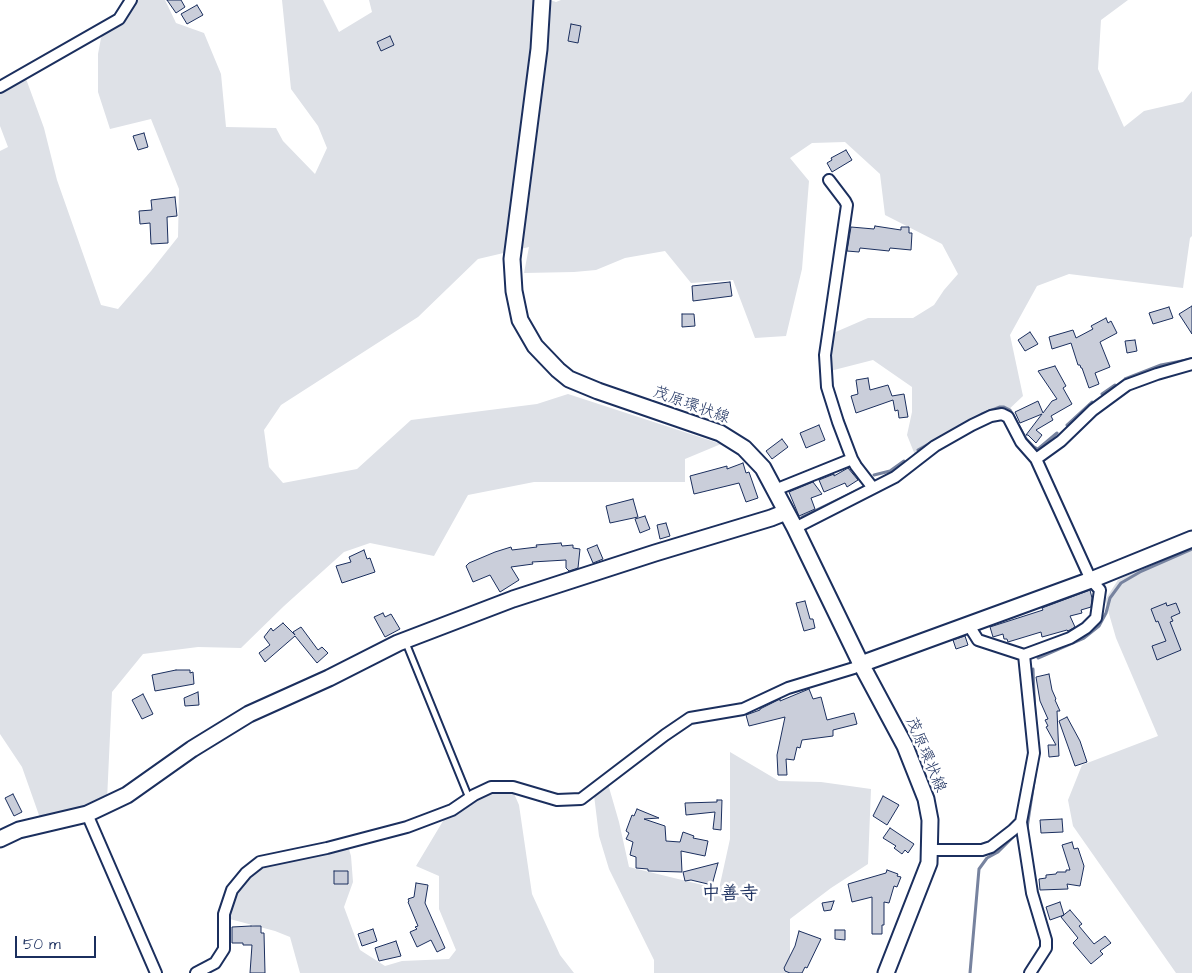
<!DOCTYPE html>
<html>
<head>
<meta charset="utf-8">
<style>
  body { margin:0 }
  #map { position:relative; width:1192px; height:973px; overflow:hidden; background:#fff; font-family:"Architects Daughter",sans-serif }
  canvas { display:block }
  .scale { position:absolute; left:15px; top:936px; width:81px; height:22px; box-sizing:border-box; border:2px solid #1b2f5e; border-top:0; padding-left:6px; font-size:15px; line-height:18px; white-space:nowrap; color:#1b2f5e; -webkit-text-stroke:4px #fff; paint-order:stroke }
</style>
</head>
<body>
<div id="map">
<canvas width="1192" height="973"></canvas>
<div class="scale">50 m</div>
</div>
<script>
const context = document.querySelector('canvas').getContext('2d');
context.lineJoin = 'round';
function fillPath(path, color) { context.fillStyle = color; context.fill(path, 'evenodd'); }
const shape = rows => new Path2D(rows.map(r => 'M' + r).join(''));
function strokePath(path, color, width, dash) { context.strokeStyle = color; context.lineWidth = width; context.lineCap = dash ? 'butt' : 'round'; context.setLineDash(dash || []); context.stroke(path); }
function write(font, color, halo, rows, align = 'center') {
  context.font = font + ' "Architects Daughter","Klee One",sans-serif'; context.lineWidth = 5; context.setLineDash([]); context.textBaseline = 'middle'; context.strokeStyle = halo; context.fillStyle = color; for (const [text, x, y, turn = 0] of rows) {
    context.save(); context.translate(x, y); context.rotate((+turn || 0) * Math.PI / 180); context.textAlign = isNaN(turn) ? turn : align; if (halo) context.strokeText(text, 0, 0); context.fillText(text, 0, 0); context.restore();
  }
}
fillPath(shape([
  [135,0,165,0,176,23,204,33,221,74,226,127,276,128,283,141,315,174,327,148,318,126,291,89,282,0,323,0,339,32,372,12,369,0,550,0,556,2,561,0,1128,0,1101,20,1098,69,1124,127,1144,111,1183,102,1192,91,1192,236,1190,238,1183,288,1069,274,1037,286,1010,335,1023,396,1005,413,915,455,907,435,912,412,912,387,873,360,830,371,831,334,868,318,913,318,934,305,944,290,958,274,942,244,885,215,880,174,845,142,812,143,790,158,809,181,802,269,786,336,755,338,733,280,691,283,665,251,625,258,596,270,574,272,524,273,529,247,478,259,418,317,281,405,264,430,269,467,283,483,357,469,411,420,537,404,568,394,721,444,685,459,685,482,534,482,468,495,434,556,370,543,344,552,284,606,241,648,198,647,143,654,112,692,107,800,83,810,40,818,22,767,0,734,0,151,8,147,0,126,0,90,25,76,44,128,57,180,101,305,118,309,151,271,178,237,179,189,151,119,110,129,98,92,98,54,101,38,106,30],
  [1192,545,1192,973,1176,973,1073,826,1068,800,1082,765,1158,736,1116,638,1105,600,1118,580],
  [730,752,779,781,821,782,871,789,868,864,831,888,790,919,790,973,654,973,654,960,609,869,599,836,594,795,608,784,619,822,629,867,719,889,730,839],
  [512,789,519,805,532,894,560,955,574,973,300,973,290,937,275,931,226,918,234,895,248,876,262,865,348,846,351,856,353,882,344,907,360,950,385,966,402,961,449,959,456,950,439,909,439,876,416,866,446,816,492,790]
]), '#dee1e7');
strokePath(shape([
  [1125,379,1161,365,1192,359],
  [1102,394,1115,385],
  [1067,425,1092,402],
  [918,450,982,414,1000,407,1004,407,1010,410,1026,439,1034,447,1038,449,1057,433],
  [874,475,890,471,904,461],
  [802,517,856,491],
  [1038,658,1084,638,1099,626,1106,613,1110,598,1121,583,1140,572,1192,549],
  [1033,669,1035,718],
  [1027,828,1035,775],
  [970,973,979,869,987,858,998,852,1013,837]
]), '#77839f', 3);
const building = shape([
  [167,0,181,0,185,7,176,13,167,0],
  [197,5,203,15,187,24,181,14,197,5],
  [571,24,581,26,578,43,568,41,571,24],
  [390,36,394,45,381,51,377,42,390,36],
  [144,133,148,147,138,150,133,136,144,133],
  [846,150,852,160,832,172,827,163,832,160,831,158,846,150],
  [175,197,177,216,167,217,168,243,151,244,150,223,140,224,139,211,152,210,151,200,175,197],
  [875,226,901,230,901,227,909,227,909,233,912,233,911,250,890,248,889,251,860,248,859,252,847,251,851,227,874,229,875,226],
  [730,282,732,296,693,301,692,286,730,282],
  [1192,306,1192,334,1179,314,1192,306],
  [1169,307,1173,318,1153,324,1149,313,1169,307],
  [682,314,694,314,695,326,682,327,682,314],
  [1106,318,1108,323,1111,321,1117,333,1100,342,1110,367,1095,373,1099,384,1089,388,1082,368,1081,368,1080,365,1078,365,1071,343,1052,349,1049,337,1073,330,1076,338,1093,329,1091,326,1106,318],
  [1030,332,1038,344,1025,351,1018,340,1030,332],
  [1135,340,1137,351,1127,353,1125,341,1135,340],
  [1055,366,1066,386,1063,388,1072,404,1051,416,1053,420,1036,430,1042,435,1036,443,1028,435,1026,435,1042,414,1020,423,1015,412,1038,401,1043,413,1052,401,1057,399,1038,371,1055,366],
  [868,378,870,390,888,385,892,396,904,394,908,417,899,418,898,410,895,411,893,400,856,413,851,396,858,394,856,380,868,378],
  [819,425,825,440,806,448,800,433,819,425],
  [782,439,788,447,772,459,766,451,782,439],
  [743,463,746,473,749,472,758,498,746,502,739,483,694,494,690,476,727,466,727,469,743,463],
  [848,468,858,480,847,487,845,483,824,492,819,480,834,474,834,476,848,468],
  [813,482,822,494,811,498,815,509,799,516,789,492,813,482],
  [633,499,638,517,610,523,606,506,633,499],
  [645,516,650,529,640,533,635,519,645,516],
  [666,523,670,536,660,539,657,525,666,523],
  [561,543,562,546,573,545,573,548,580,549,578,568,569,571,566,568,566,560,532,562,533,564,511,567,519,580,500,592,490,575,473,582,466,566,469,563,495,552,511,547,512,550,537,547,536,545,561,543],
  [597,545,603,559,593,563,587,549,597,545],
  [364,550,367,559,370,558,375,572,342,583,336,566,351,562,349,557,364,550],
  [1090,590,1092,598,1091,607,1081,610,1082,613,1070,616,1075,627,1068,631,1067,630,1042,637,1041,632,1008,642,1007,639,1004,639,1003,634,993,637,990,627,1043,610,1042,608,1090,590],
  [805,601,810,619,813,619,815,628,804,631,796,603,805,601],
  [1166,603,1167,606,1176,603,1180,613,1171,617,1173,621,1170,622,1181,650,1157,660,1152,646,1166,641,1158,621,1156,622,1151,609,1166,603],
  [383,613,385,617,391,614,400,629,385,637,374,617,383,613],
  [283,623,295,635,293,632,301,627,318,650,322,647,328,653,317,663,295,636,265,662,259,653,270,645,264,637,271,628,273,631,283,623],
  [965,636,968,645,956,649,953,640,965,636],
  [176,670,190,670,190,673,193,672,194,684,155,691,152,675,176,670],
  [1049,674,1052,690,1056,699,1055,700,1060,711,1057,711,1059,756,1049,757,1048,745,1056,745,1046,727,1048,726,1045,720,1048,719,1040,701,1036,677,1049,674],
  [809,689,813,699,821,697,827,720,854,713,857,724,833,730,833,736,802,740,800,748,797,747,794,760,786,759,787,775,778,775,777,755,785,717,749,726,746,715,760,710,760,709,780,699,780,701,809,689],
  [198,692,199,705,185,706,184,698,198,692],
  [143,694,153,714,142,719,132,700,143,694],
  [1067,717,1080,741,1087,762,1075,766,1059,721,1067,717],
  [13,794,22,812,14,816,5,798,13,794],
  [883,796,899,805,887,825,873,816,883,796],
  [717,800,722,800,721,830,713,829,715,812,686,815,685,803,717,802,717,800],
  [637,809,659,818,644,819,665,826,666,841,680,842,683,832,694,836,693,838,708,841,705,856,681,851,682,872,648,871,648,869,636,868,636,857,630,855,633,842,626,839,629,833,626,831,632,815,634,816,637,809],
  [1062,819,1063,832,1041,833,1040,820,1062,819],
  [890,828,914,844,908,853,905,850,902,854,894,848,896,846,883,838,890,828],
  [1072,842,1074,849,1078,848,1084,866,1080,886,1067,884,1068,889,1040,890,1039,879,1046,878,1046,875,1056,874,1057,872,1066,872,1066,870,1070,870,1062,845,1072,842],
  [718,863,712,885,691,880,685,881,683,872,718,863],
  [887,870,898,874,897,876,901,877,897,887,894,886,889,903,884,902,884,925,882,925,882,934,872,934,872,897,852,902,848,884,886,873,887,870],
  [334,871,348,871,348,884,334,884,334,871],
  [416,883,428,885,425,903,445,948,437,952,431,940,417,947,410,932,417,929,415,927,418,926,408,902,409,901,408,899,414,897,416,883],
  [834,901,831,910,824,911,822,903,834,901],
  [1060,902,1064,915,1050,920,1046,907,1060,902],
  [1070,910,1082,924,1079,926,1094,944,1105,936,1111,943,1100,951,1103,954,1091,964,1073,943,1078,938,1061,917,1070,910],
  [251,926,261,926,261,933,264,933,265,973,250,973,252,945,243,945,243,943,232,943,232,927,251,926],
  [373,929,377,941,362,946,358,934,373,929],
  [835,930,845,930,845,940,835,939,835,930],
  [799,931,821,939,807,968,805,967,802,973,790,973,785,971,784,968,795,946,799,931],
  [396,941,401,956,379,961,375,948,396,941]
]);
fillPath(building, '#caceda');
strokePath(building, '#1b2f5e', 1);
const lane = shape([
  [406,643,469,798]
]);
const street = shape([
  [0,87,119,19,131,0],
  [829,180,845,201,847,205,825,355,827,387,838,422,852,459,856,466,873,488],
  [1036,459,1061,441,1093,410,1127,385,1157,374,1192,364],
  [775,490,852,459],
  [795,528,895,477,935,446,972,425,991,416,1002,414,1008,417,1021,442,1036,459,1091,580,1100,590,1096,618,1086,628,1070,638,1024,655],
  [87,814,156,973],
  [1021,822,1032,893,1046,940,1046,948,1030,973],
  [931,850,982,850,991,847,1013,830,1021,822,1034,753,1024,655,978,640,968,624],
  [196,973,215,963,224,949,224,914,232,890,246,873,260,862,327,848,407,827,452,810,474,795,491,787,513,787,557,800,581,799,665,735,690,718,743,709,788,688,854,668,861,664]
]);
const secondary = shape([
  [542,0,539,49,512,259,514,291,520,320,535,346,558,370,569,379,598,391,720,433,744,448,763,468,795,528,861,664,905,746,926,799,930,820,929,863,886,973],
  [861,664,1091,580,1192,539],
  [0,839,19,830,87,814,127,795,192,749,249,714,329,678,398,643,513,599,655,553,771,518,786,512]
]);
strokePath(lane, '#1b2f5e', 9);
strokePath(street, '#1b2f5e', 14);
strokePath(secondary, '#1b2f5e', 19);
strokePath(lane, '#fff', 5);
strokePath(street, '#fff', 10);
strokePath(secondary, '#fff', 15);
write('16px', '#1b2f5e', '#fff', [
  ["茂原環状線",691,406,20],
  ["茂原環状線",925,755,67]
]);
write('bold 19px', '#1b2f5e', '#fff', [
  ["中善寺",730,895]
]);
</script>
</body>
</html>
